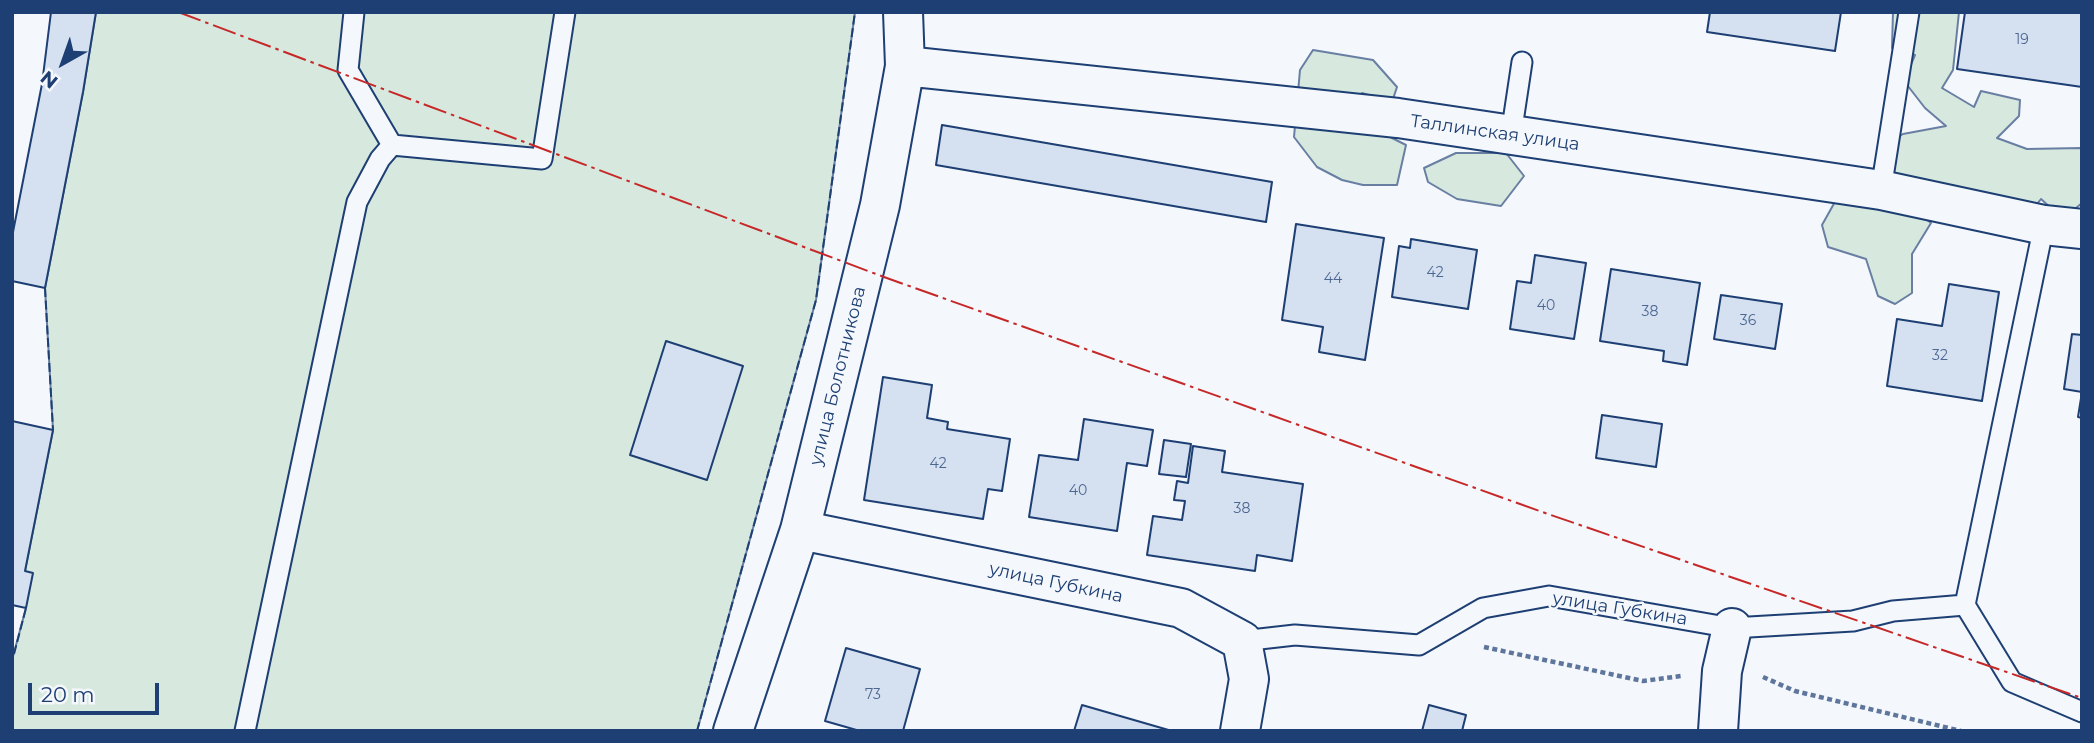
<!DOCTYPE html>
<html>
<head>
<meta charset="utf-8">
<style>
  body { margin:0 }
  #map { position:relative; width:2094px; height:743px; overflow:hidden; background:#f4f7fb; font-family:Montserrat,sans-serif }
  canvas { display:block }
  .frame { position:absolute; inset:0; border:14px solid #1d3f73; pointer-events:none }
  .north { position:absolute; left:28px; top:28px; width:70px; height:70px; -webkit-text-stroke:5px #f4f7fb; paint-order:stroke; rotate:220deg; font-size:19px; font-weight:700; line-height:28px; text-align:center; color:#1d3f73 }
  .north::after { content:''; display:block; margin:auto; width:24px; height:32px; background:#1d3f73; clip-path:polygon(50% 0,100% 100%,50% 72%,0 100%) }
  .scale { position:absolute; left:28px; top:683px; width:131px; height:32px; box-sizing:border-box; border:4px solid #1d3f73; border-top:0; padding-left:9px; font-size:21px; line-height:24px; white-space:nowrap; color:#1d3f73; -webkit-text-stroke:5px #f4f7fb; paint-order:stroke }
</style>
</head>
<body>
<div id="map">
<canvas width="2094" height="743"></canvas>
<div class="frame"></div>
<div class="north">N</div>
<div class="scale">20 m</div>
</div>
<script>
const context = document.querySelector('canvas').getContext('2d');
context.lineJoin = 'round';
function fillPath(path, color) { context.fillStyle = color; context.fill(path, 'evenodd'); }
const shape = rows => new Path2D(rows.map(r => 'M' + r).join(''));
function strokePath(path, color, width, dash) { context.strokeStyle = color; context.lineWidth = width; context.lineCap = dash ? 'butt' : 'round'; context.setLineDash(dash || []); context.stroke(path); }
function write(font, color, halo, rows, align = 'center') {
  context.font = font + ' Montserrat,sans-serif'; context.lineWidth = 5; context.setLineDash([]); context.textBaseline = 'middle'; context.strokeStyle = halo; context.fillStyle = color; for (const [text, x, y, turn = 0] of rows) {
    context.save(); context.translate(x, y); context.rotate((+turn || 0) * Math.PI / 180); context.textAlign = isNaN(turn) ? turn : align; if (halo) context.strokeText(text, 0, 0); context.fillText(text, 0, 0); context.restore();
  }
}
const green = shape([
  [96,12,855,12,816,300,697,731,12,731,12,660,26,608,25,571,53,430,45,288,83,92,96,12],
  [1893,12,1959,12,1953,70,1942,88,1974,107,1981,91,2020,100,2019,116,1997,138,2027,149,2082,148,2082,203,2063,219,2041,199,2017,229,1907,204,1931,223,1912,254,1912,293,1895,304,1878,296,1866,259,1828,247,1822,225,1836,200,1870,177,1883,146,1903,134,1946,126,1925,108,1904,81,1915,55,1892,48,1893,12],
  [1313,50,1373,60,1397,87,1392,102,1362,93,1360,122,1406,145,1397,185,1363,185,1342,180,1317,167,1294,137,1300,70,1313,50],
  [1456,153,1506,153,1524,176,1501,206,1457,199,1428,182,1424,168,1456,153]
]);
fillPath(green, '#d7e8df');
strokePath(green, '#687fa3', 2);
const building = shape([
  [51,12,96,12,83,92,45,288,12,281,12,237,42,84,51,12],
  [1710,12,1841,12,1835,51,1707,32,1710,12],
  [1965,12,2082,12,2082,87,1957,69,1965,12],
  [942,125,1272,182,1266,222,936,165,942,125],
  [1296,224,1384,238,1365,360,1319,352,1323,327,1282,320,1296,224],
  [1411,239,1477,250,1468,309,1392,297,1399,246,1410,248,1411,239],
  [1535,255,1586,263,1574,339,1510,329,1517,281,1531,283,1535,255],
  [1611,269,1700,283,1687,365,1663,361,1664,351,1600,341,1611,269],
  [1949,284,1999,292,1982,401,1887,386,1897,319,1942,326,1949,284],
  [1721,295,1782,304,1775,349,1714,339,1721,295],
  [2072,334,2082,335,2082,418,2078,417,2082,392,2064,389,2072,334],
  [666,341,743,366,707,480,630,455,666,341],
  [883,377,932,385,927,418,948,422,947,429,1010,439,1002,491,988,489,983,519,864,500,883,377],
  [1602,415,1662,424,1656,467,1596,458,1602,415],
  [1084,419,1153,430,1147,466,1127,463,1117,531,1029,517,1039,455,1078,460,1084,419],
  [12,421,53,430,25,571,33,573,26,608,12,605,12,421],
  [1164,440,1191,444,1186,477,1159,474,1164,440],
  [1193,446,1225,451,1222,472,1303,484,1292,561,1257,555,1255,571,1147,555,1153,516,1182,520,1185,501,1174,500,1177,481,1188,483,1193,446],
  [846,648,920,669,903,731,860,731,825,721,846,648],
  [1082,705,1172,731,1074,731,1082,705],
  [1429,705,1466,715,1462,731,1422,731,1429,705]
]);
fillPath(building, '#d5e0f0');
strokePath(building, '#1d3f73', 2);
const service = shape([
  [1511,135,1522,62],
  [392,145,542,159,565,12],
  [1881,190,1909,12],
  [1965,605,2044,225],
  [1242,641,1295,635,1419,645,1483,608,1549,596,1732,628,1853,621,1893,611,1965,605,2012,682,2082,712],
  [245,731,357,202,380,159,392,145,348,70,354,12]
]);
const minor = shape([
  [905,66,1398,118,1881,190,2044,225,2082,229],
  [800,530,1181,608,1242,641,1249,679,1240,731],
  [733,731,800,530,880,205,905,66,903,12],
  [1718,731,1722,671,1732,628]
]);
strokePath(service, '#1d3f73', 23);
strokePath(minor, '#1d3f73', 42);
strokePath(shape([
  [1484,647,1643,681,1681,676],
  [1763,677,1795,691,1961,731]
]), '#5e769c', 4.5, [5, 3.5]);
strokePath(service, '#f4f7fb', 19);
strokePath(minor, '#f4f7fb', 38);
strokePath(shape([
  [45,288,53,430],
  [14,654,26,608],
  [697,731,816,300,855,12]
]), '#1d3f73', 2, [9, 3.5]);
strokePath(shape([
  [178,12,884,277,1548,514,2082,698]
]), '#c62828', 2, [24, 5, 3.5, 5]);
write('14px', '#4b6792', null, [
  ["19",2022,40],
  ["42",1435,273],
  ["44",1333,279],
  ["40",1546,306],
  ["38",1650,312],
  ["36",1748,321],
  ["32",1940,356],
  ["42",938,464],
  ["40",1078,491],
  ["38",1242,509],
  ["73",873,695]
]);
write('18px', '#1d3f73', '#f4f7fb', [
  ["Таллинская улица",1495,133,8],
  ["улица Болотникова",838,376,-76],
  ["улица Губкина",1056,583,12],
  ["улица Губкина",1620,609,9]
]);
</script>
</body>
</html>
